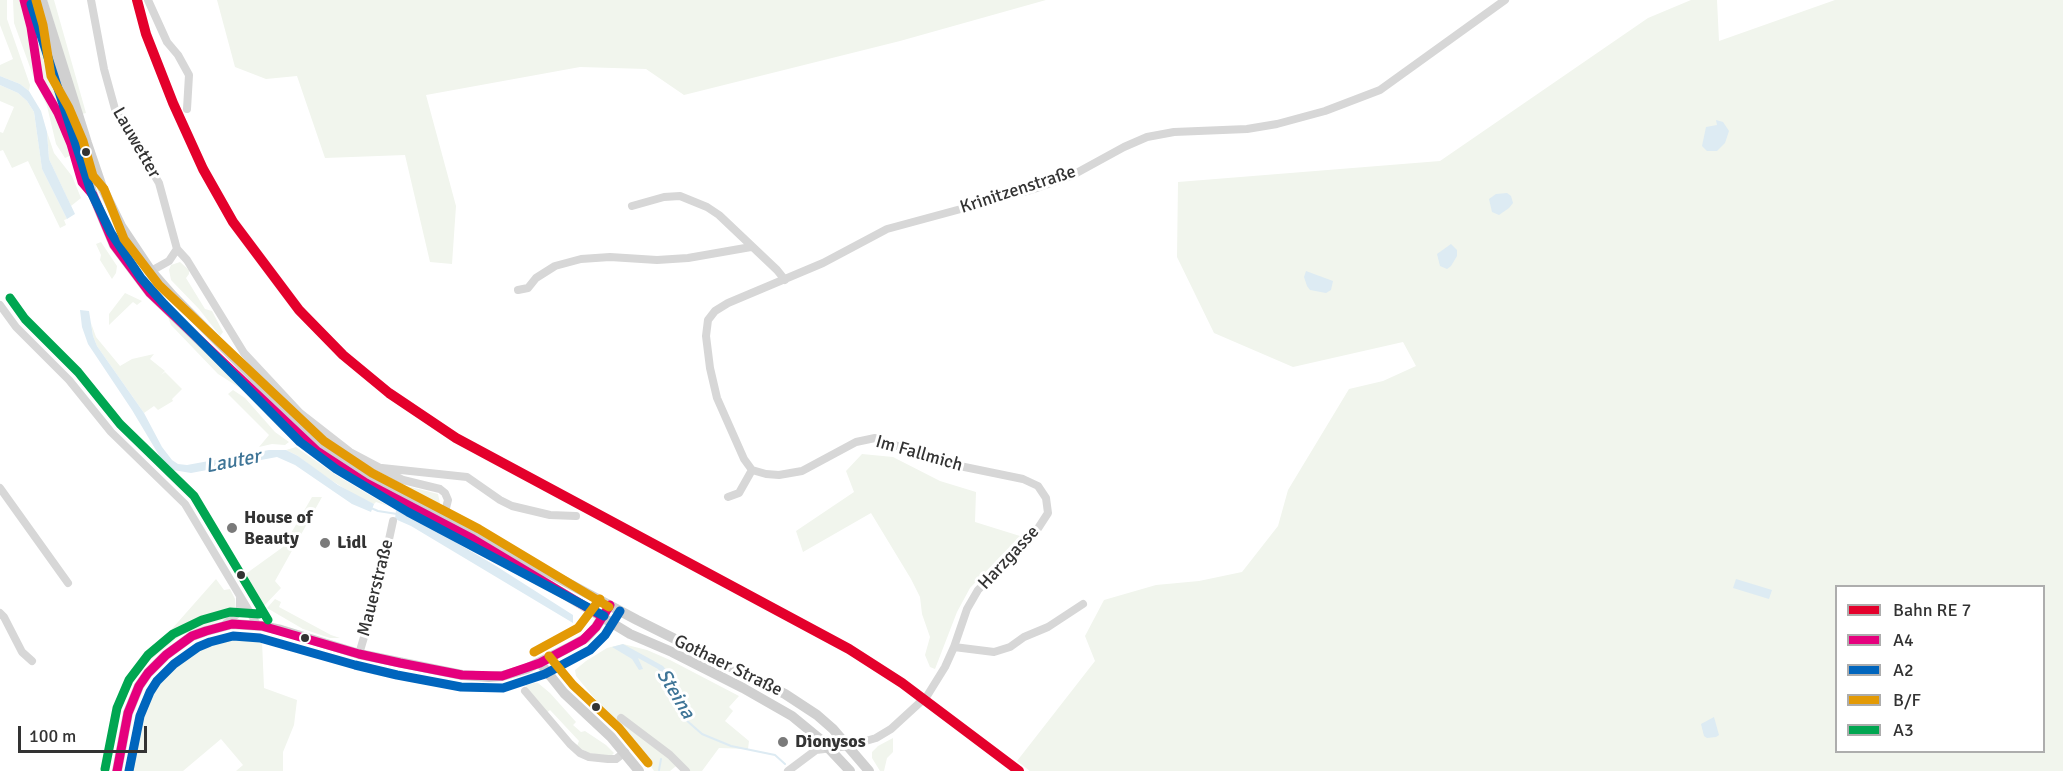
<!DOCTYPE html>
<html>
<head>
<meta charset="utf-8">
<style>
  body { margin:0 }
  #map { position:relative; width:2063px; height:771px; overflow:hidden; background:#fff; font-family:Signika,sans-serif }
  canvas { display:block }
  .legend { position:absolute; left:1835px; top:585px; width:210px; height:168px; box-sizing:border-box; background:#fff; border:2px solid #adadad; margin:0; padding:8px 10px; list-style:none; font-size:18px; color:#333 }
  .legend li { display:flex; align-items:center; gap:12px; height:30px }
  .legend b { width:30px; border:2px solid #adadad }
  .scale { position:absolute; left:18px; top:726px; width:129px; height:27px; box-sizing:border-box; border:3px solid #333; border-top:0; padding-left:8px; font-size:18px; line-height:21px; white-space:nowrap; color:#333; -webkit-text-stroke:4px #fff; paint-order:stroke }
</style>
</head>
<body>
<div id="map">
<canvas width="2063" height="771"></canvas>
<ul class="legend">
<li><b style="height:8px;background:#e4002b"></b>Bahn RE 7</li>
<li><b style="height:8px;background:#e5007d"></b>A4</li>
<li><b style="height:8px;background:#0065bd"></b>A2</li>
<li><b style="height:8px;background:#e39a05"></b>B/F</li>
<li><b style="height:8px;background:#00a651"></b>A3</li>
</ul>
<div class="scale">100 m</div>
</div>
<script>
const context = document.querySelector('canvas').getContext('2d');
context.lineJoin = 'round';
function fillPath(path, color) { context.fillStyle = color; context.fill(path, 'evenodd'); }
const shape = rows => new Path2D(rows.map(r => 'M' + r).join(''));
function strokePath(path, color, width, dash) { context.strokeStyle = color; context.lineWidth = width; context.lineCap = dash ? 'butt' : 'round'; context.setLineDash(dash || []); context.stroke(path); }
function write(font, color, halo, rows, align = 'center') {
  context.font = font + ' Signika,sans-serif'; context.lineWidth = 6; context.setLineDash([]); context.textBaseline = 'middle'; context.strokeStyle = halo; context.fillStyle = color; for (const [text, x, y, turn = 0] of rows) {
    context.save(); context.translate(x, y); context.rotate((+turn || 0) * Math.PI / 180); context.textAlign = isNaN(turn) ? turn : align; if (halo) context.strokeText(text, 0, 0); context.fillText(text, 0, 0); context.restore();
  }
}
fillPath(shape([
  [0,0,7,0,7,19,30,85,29,91,20,84,0,76,0,65,13,59,0,25],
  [13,0,22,0,31,42,34,72,43,93,64,131,71,150,72,155,65,158,56,144,47,106,35,81,14,23],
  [47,0,54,0,86,113,82,114],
  [217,0,1046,0,900,41,684,95,646,69,580,67,426,95,456,206,452,264,430,262,405,155,325,158,297,76,266,79,235,67],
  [1691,0,1717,0,1719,41,1835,0,2063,0,2063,771,1030,771,1017,761,1095,661,1085,636,1104,600,1156,585,1199,581,1242,572,1278,526,1288,490,1349,389,1383,381,1416,366,1403,342,1293,367,1214,333,1177,257,1178,182,1440,161,1648,18],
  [1836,586,2044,586,2044,752,1836,752],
  [37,44,40,44,60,105,59,107,57,106,40,73],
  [0,85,18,93,27,101,34,112,42,169,67,219,64,220,66,225,60,228,28,161,12,168,3,150,0,151,0,132,3,133,14,107,0,101],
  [47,132,54,153,72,176,81,198,71,206,49,159],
  [101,242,117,266,116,273,112,279,100,260,101,255,96,244],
  [180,262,189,270,189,274,186,278,205,309,212,311,223,332,220,336,199,309,171,280,169,270,171,265],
  [125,293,142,301,137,305,133,302,109,325,109,314],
  [168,317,297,440,281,430,240,388,218,374,171,325],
  [91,323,96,337,120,366,132,359,154,354,150,359,165,371,161,375,165,372,182,389,172,399,173,401,158,410,154,406,144,413,97,346,93,336],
  [233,390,245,398,275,432,289,442,285,445,272,444,259,447,269,435,228,394],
  [296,447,336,475,388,506,376,502,374,504,356,496,320,473,298,456,286,450],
  [862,454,893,457,940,481,976,492,975,522,1020,536,970,588,957,612,935,669,930,667,925,655,930,637,922,614,920,597,911,579,871,513,803,552,796,531,854,492,846,471],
  [399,484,438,494,440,503,434,506,411,494],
  [312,497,322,497,275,581,281,588,264,606,255,600,240,578,283,547],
  [216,579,224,590,230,589,235,599,236,611,225,619,180,636,149,661,163,639],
  [275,599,281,602,279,607,331,635,340,638,330,638,303,629,267,608],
  [242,637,262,641,264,688,297,700,294,725,283,752,283,771,236,771,243,765,221,739,183,771,130,771,143,711,148,696,158,681,173,663,190,651,215,641],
  [623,644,647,650,670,660,739,696,729,707,733,711,725,721,749,741,748,749,719,748,702,771,690,771,681,762,670,771,654,771,632,738,596,700,576,676,575,670,586,661,607,648],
  [534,683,538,683,550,693,576,722,573,725,581,732,585,731,606,745,614,753,611,756,588,753,577,746,579,741,550,710,546,713,526,690,526,685],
  [893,738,893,752,887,758,884,771,880,771,872,758,872,752,878,746]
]), '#f1f5ed');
fillPath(shape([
  [0,76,20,84,29,91,41,111,47,132,49,159,75,214,67,219,42,169,34,112,27,101,18,93,0,85],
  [1716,120,1723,122,1729,131,1725,143,1717,151,1707,151,1702,146,1706,127,1717,125],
  [1507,193,1511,196,1513,203,1509,208,1499,215,1492,212,1489,199,1496,194],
  [1451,244,1457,250,1457,256,1451,266,1447,269,1440,266,1437,254],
  [1306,271,1333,281,1331,290,1326,293,1310,290,1307,286,1304,277],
  [80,310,89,311,93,336,97,346,144,413,162,447,172,460,178,464,187,465,269,450,286,450,298,456,338,485,374,504,371,512,352,504,295,465,277,457,191,473,173,470,163,462,132,410,88,344,82,327],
  [396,510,428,526,496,566,573,615,573,623,411,526,395,519],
  [1736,579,1772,590,1769,599,1733,588],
  [623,644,663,666,670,675,678,696,673,697,666,680,658,669,638,658,643,669,639,670,632,659,612,647],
  [1714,717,1719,735,1716,737,1707,738,1704,736,1701,724]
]), '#ddebf3');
strokePath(shape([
  [371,508,378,511,397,514],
  [676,695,685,719,702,734,731,746,775,755,785,764],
  [659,770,661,759]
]), '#ddebf3', 2);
strokePath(shape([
  [91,0,104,69,115,109,159,183,177,249,187,260,244,353,300,413,350,452,403,480,440,489,445,493,448,500,444,516],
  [148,0,167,42,178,55,189,75,187,109],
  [632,206,664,197,680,196,707,207,719,215,777,270,785,280],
  [151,271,169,261,177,249],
  [518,290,528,288,536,278,555,266,581,259,610,257,657,260,688,258,751,247],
  [0,305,16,327,69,380,111,432,185,504,258,626],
  [382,468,467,477,500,500,512,506,550,515,576,516],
  [752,470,744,459,717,398,710,368,706,336,708,320,715,311,728,303,823,263,887,229,1031,190,1071,176,1124,147,1147,137,1174,132,1247,129,1277,124,1325,111,1380,90,1505,0],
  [752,470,766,474,779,475,802,471,856,442,875,438,945,463,1023,479,1038,486,1046,498,1048,513,1035,533,978,590,967,609,954,647,945,667,927,696,891,729,876,738,849,746,816,750,788,771],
  [0,488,68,583],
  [728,497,739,493,752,470],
  [0,613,4,617,22,652,32,661],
  [225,624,237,614,240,608,240,598],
  [954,647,994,652,1010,647,1024,637,1048,627,1083,604],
  [359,654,378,590,393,521],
  [525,691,570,744,580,753,589,757,608,759,616,759,625,752],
  [621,718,670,755,686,771]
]), '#d7d7d7', 8);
strokePath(shape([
  [32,0,93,195,114,245,150,293,297,434,339,466,366,483,473,539,630,634,672,652,743,688,792,716,820,739,850,771],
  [42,0,87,143,102,187,121,226,151,271,173,296,309,434,343,459,414,501,637,620,785,694,817,715,833,729,869,771],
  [540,663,564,693,611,737,639,771],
  [117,771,128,713,139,686,148,673,166,655,192,636,206,631,232,624,262,626,281,630,359,654,462,675,489,677,502,676,526,669,568,648,586,638,596,627,605,613]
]), '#d0d0d0', 10);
strokePath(shape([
  [24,0,31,27,39,80,58,113,71,144,82,182,93,195,114,245,150,293,317,451,366,483,473,539,603,617],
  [117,771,128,713,139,686,148,673,166,655,192,636,206,631,232,624,262,626,359,654,400,663,462,675,502,676,540,663,583,640,596,627,610,605]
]), '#e5007d', 9);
strokePath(shape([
  [31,4,91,192,111,233,141,278,164,304,300,442,336,469,408,512,604,616],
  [129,771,140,716,150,692,157,681,174,664,198,647,210,642,233,636,260,638,355,665,397,675,461,687,503,688,545,674,590,650,605,635,620,611]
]), '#0065bd', 9);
strokePath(shape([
  [36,0,43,25,51,76,69,108,83,141,93,176,104,189,124,239,159,285,324,441,372,473,479,529,609,607],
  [534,652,578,628,600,599],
  [549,656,573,685,619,728,648,763]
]), '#e39a05', 9);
strokePath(shape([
  [10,298,25,319,78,372,120,424,194,496,268,620],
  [105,769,117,708,129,680,148,655,173,634,202,620,230,612,259,614]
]), '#00a651', 9);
strokePath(shape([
  [137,0,146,34,173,103,203,169,233,222,299,310,343,355,389,393,456,438,849,649,902,683,1019,771]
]), '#e4002b', 10);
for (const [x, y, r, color] of [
  [86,152,5,"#333"],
  [232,528,6,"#7a7a7a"],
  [325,543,6,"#7a7a7a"],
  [241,575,5,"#333"],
  [305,638,5,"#333"],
  [596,707,5,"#333"],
  [783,742,6,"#7a7a7a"]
]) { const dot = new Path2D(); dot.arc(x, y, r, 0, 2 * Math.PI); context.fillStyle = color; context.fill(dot); strokePath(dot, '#fff', 2); }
write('18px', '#333', '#fff', [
  ["Lauwetter",136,143,60],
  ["Krinitzenstraße",1018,190,-18],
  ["Im Fallmich",919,454,16],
  ["Harzgasse",1009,558,-47],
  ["Mauerstraße",376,588,-76],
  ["Gothaer Straße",728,666,26]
]);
write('bold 18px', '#333', '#fff', [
  ["House of",244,518],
  ["Beauty",244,539],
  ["Lidl",337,543],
  ["Dionysos",795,742]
], 'left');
write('italic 20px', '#3f7597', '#fff', [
  ["Lauter",233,462,-11],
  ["Steina",675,694,59]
]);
</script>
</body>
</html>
